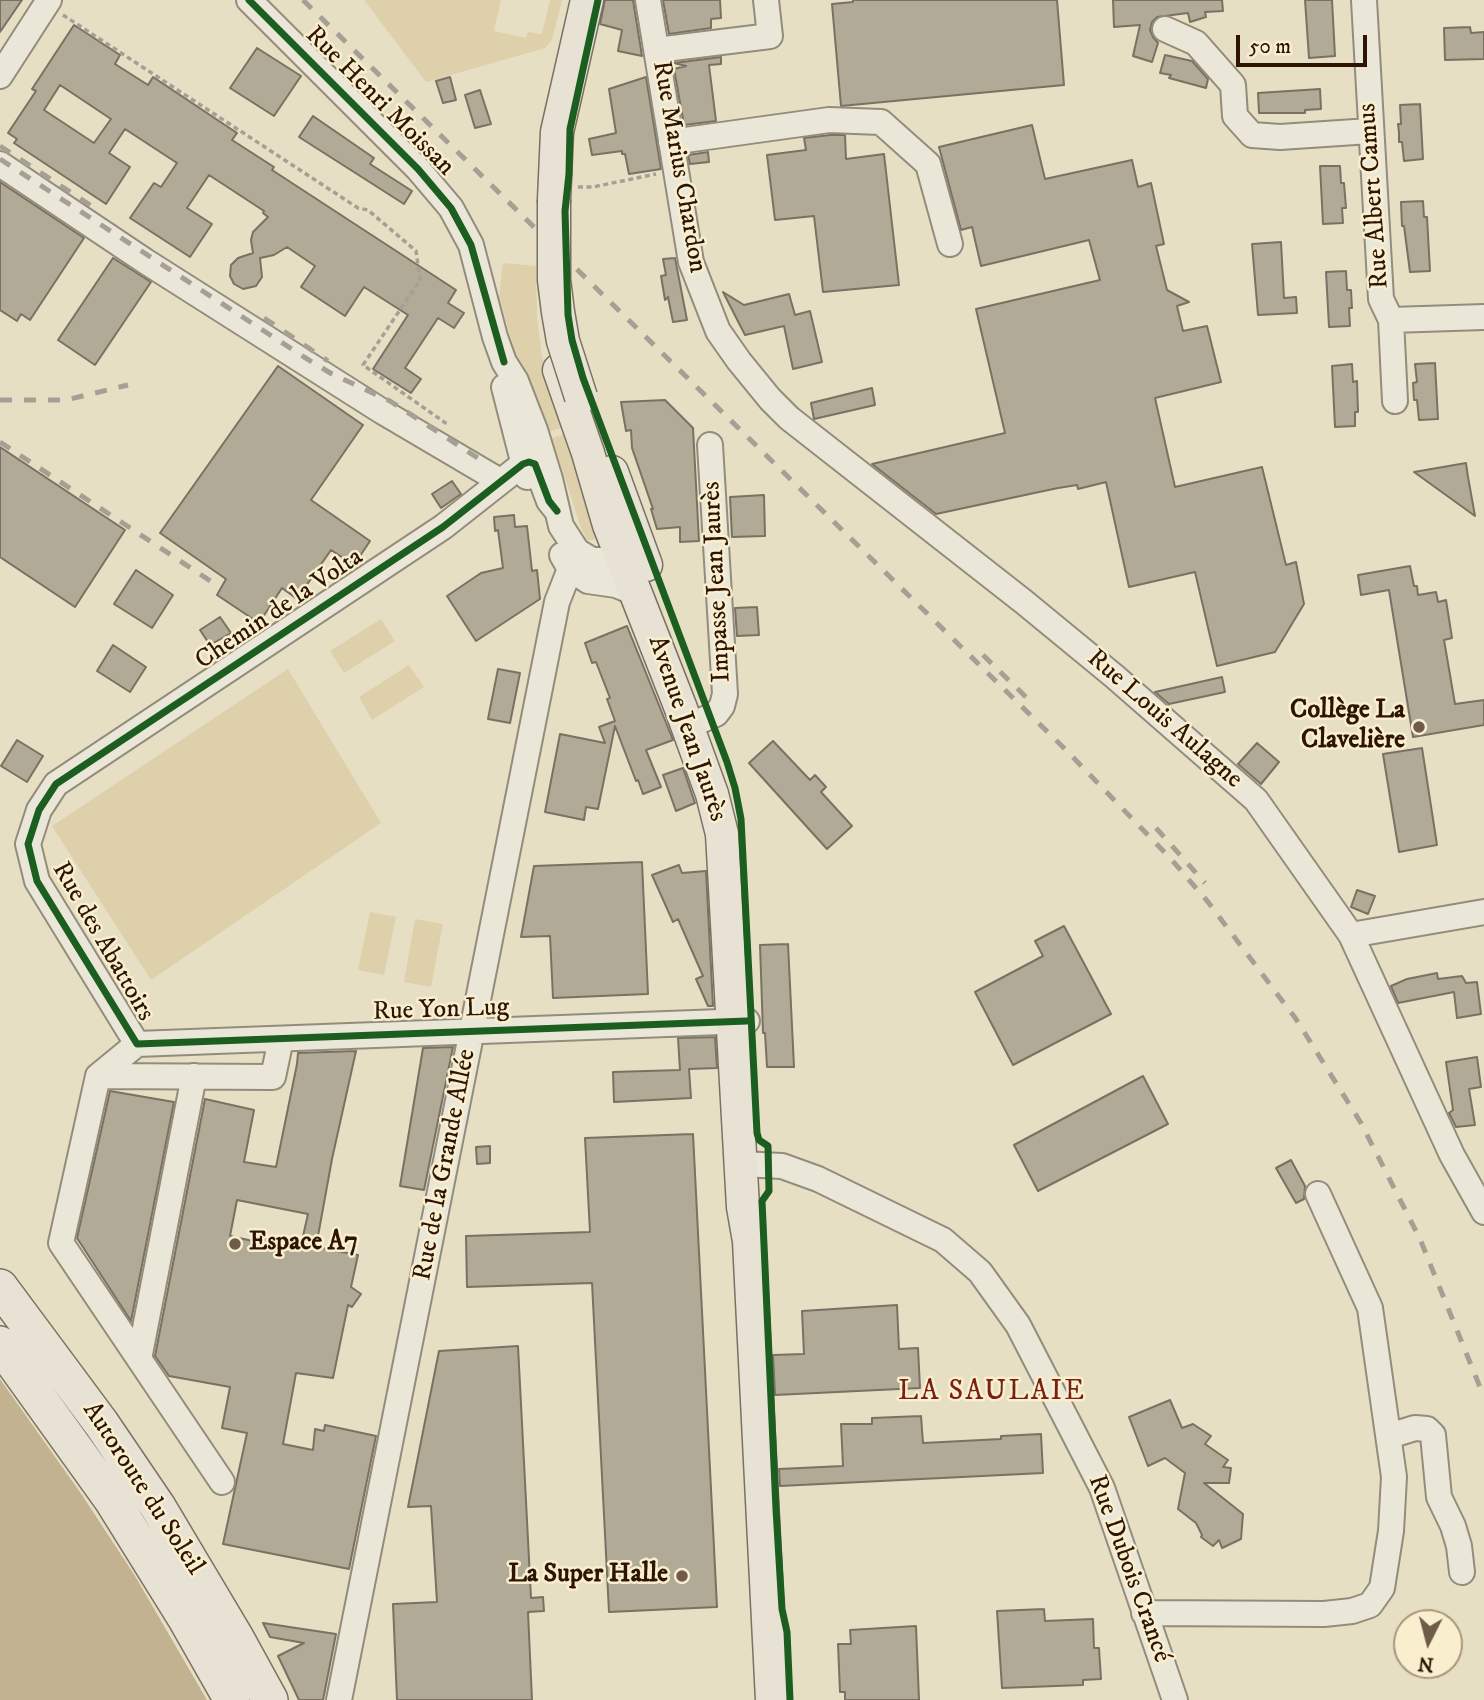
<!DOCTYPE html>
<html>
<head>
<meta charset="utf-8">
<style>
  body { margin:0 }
  #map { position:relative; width:1484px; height:1700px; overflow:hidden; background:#e7dfc4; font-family:"IM FELL DW Pica",serif }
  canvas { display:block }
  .north { position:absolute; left:1393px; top:1609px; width:70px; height:70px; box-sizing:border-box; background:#f9efcf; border:2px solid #a7977e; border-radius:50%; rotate:186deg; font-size:19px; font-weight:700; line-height:28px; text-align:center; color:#2d1405 }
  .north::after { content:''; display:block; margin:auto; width:24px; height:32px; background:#6e5b48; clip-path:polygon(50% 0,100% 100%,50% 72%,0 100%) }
  .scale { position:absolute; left:1236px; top:35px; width:131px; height:32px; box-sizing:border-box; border:4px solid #2d1405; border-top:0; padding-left:9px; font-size:21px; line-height:24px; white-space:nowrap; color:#2d1405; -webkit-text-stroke:5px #f9efcf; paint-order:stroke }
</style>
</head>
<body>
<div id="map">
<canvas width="1484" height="1700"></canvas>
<div class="north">N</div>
<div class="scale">50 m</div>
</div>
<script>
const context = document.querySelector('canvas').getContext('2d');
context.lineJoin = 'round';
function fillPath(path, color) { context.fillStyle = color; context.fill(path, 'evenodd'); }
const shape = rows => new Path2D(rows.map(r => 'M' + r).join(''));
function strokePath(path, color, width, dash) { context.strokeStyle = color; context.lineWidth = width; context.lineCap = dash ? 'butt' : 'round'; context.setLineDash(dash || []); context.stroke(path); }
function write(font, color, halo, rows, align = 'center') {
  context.font = font + ' "IM FELL DW Pica",serif'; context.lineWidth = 5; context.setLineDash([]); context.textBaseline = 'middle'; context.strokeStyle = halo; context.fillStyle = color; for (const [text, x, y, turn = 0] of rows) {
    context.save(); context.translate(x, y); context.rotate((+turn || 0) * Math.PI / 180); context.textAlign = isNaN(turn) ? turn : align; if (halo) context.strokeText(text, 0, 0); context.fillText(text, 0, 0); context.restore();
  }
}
fillPath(shape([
  [364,0,501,0,494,31,526,38,528,32,542,34,550,0,562,0,552,40,545,48,426,82],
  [503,263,536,266,537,318,542,357,565,426,549,432,518,365,499,296],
  [568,433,596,531,596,537,593,540,587,540,581,528,552,438],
  [381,619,395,641,344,673,330,651],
  [409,665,424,687,372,720,359,697],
  [288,669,381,823,151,980,52,826],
  [370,912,396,917,384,975,358,970],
  [415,919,443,924,431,987,404,982]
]), '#ddd0ab');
fillPath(shape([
  [0,1379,82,1495,135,1576,207,1700,0,1700]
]), '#c2b290');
const building = shape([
  [0,0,22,0,0,32,0,0],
  [605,0,633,0,642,56,618,51,622,30,600,24,605,0],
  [663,0,720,0,721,18,711,19,711,28,669,34,663,0],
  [853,0,1057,0,1064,85,841,106,832,4,853,2,853,0],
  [1113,0,1222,0,1223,11,1205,12,1206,17,1190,22,1188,13,1157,17,1152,22,1150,30,1153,37,1158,43,1152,62,1133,56,1140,25,1114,27,1113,0],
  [1305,0,1332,0,1335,56,1309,58,1305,0],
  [74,25,120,55,115,64,148,85,153,77,237,133,232,140,274,167,272,170,456,290,448,303,464,313,454,328,438,318,405,368,421,379,411,393,373,369,408,315,364,287,345,316,301,287,315,266,287,247,274,255,260,258,262,277,256,286,243,289,234,284,230,276,231,265,238,258,253,253,251,240,253,232,268,217,263,213,264,211,209,175,187,208,212,224,190,257,130,218,154,183,161,187,177,163,125,129,109,153,130,167,106,204,14,143,17,139,8,133,36,91,32,89,74,25],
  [60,85,111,119,94,143,44,110,60,85],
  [1470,27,1471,33,1484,32,1484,59,1445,60,1444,28,1470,27],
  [257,48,301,76,274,116,230,88,257,48],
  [1165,55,1192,61,1208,79,1206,88,1169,78,1171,75,1160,73,1165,55],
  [721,57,721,64,709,65,716,121,684,125,674,69,686,66,674,63,721,57],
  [450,77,456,100,443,103,436,81,450,77],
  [646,77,661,169,629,174,625,154,622,154,622,151,592,155,589,139,616,133,609,89,646,77],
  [1320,89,1321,109,1305,110,1305,113,1259,113,1258,93,1320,89],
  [480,90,491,124,475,128,465,95,480,90],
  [1420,104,1423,159,1404,161,1402,142,1399,142,1399,133,1398,124,1401,124,1400,105,1420,104],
  [313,116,374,158,370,164,412,191,404,204,299,137,313,116],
  [1032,125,1045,179,1132,160,1138,187,1151,183,1164,244,1156,246,1167,290,1189,302,1177,306,1183,331,1207,326,1221,382,1155,398,1175,487,1262,467,1286,565,1296,562,1304,604,1275,652,1217,666,1195,572,1129,587,1106,482,1078,489,1077,485,1058,488,936,514,872,464,1005,433,976,309,1100,280,1089,240,981,266,972,227,961,230,939,147,1032,125],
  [830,135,845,135,846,159,884,154,899,285,823,292,814,216,775,220,767,155,806,150,804,138,830,135],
  [708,152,709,162,690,164,688,155,708,152],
  [1320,166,1340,166,1341,183,1344,183,1346,208,1342,208,1343,223,1323,224,1320,166],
  [0,182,84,238,30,320,21,314,17,321,0,310,0,182],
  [1423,201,1424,217,1427,217,1430,271,1410,272,1404,226,1402,226,1401,202,1423,201],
  [1281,242,1284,298,1296,297,1297,313,1258,315,1252,244,1281,242],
  [113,258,151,282,95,365,58,340,113,258],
  [675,258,687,320,673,322,668,297,665,300,661,276,666,275,663,259,675,258],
  [1346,271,1347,290,1351,290,1352,308,1349,308,1350,326,1329,327,1326,272,1346,271],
  [723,292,744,305,789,294,795,315,810,311,822,362,793,369,784,326,745,335,723,292],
  [1435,363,1438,419,1419,420,1417,400,1414,400,1413,383,1417,382,1415,364,1435,363],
  [1352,364,1353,382,1357,381,1358,412,1355,412,1355,426,1335,427,1332,366,1352,364],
  [278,366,363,425,311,500,370,541,354,565,331,550,297,599,282,588,259,623,217,595,226,579,160,533,278,366],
  [872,388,875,405,814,419,811,403,872,388],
  [665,400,693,428,699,541,680,542,680,527,657,529,651,509,653,509,632,448,631,430,626,431,621,402,665,400],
  [0,447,125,530,75,607,0,557,0,447],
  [1466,463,1468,477,1475,516,1414,472,1466,463],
  [452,481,461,494,441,508,432,494,452,481],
  [764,495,765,536,732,537,730,497,764,495],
  [514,515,515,527,527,526,532,571,537,570,540,599,476,641,447,596,481,573,503,568,498,530,495,531,494,517,514,515],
  [1410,566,1414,586,1417,586,1418,595,1436,592,1438,602,1446,600,1452,638,1444,640,1455,704,1484,700,1484,725,1413,737,1389,590,1361,595,1358,575,1410,566],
  [136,570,173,595,152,628,114,604,136,570],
  [757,607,759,635,737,636,735,608,757,607],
  [220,617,231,633,210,645,200,630,220,617],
  [627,626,673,740,646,750,661,787,643,794,638,780,636,781,615,726,598,809,586,807,584,820,545,812,560,734,605,743,599,727,615,721,607,699,610,698,596,662,592,663,585,643,627,626],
  [113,645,146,667,130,692,97,671,113,645],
  [498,669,520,673,510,723,488,719,498,669],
  [1222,677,1225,692,1169,704,1155,692,1222,677],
  [17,740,43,756,27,782,1,766,17,740],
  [773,741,810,780,815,775,826,787,821,792,852,826,827,849,749,763,773,741],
  [1257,743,1279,762,1261,784,1238,764,1257,743],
  [1422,748,1437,845,1399,852,1383,754,1422,748],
  [683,768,695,803,676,811,663,775,683,768],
  [642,862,648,994,553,998,550,936,521,937,534,866,642,862],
  [679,865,682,873,706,871,713,1006,708,1006,696,979,703,976,678,919,673,922,652,875,679,865],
  [1357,890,1375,896,1368,914,1351,907,1357,890],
  [1064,926,1111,1014,1013,1065,975,992,1043,956,1035,941,1064,926],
  [788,944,794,1067,767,1067,765,1033,763,1033,760,945,788,944],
  [1437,973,1438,979,1462,976,1466,983,1477,982,1481,1014,1457,1018,1454,992,1398,1003,1391,986,1407,979,1437,973],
  [715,1037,717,1068,689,1069,691,1098,614,1102,613,1072,680,1070,678,1038,715,1037],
  [453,1047,424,1190,400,1186,423,1048,453,1047],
  [356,1051,332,1159,316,1247,358,1255,351,1287,361,1294,352,1307,348,1305,333,1378,296,1373,283,1444,313,1450,315,1429,324,1431,325,1425,376,1436,349,1569,223,1544,247,1433,222,1428,230,1387,169,1376,155,1356,205,1099,254,1110,244,1162,276,1167,297,1064,298,1053,356,1051],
  [237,1200,308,1214,301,1245,262,1237,262,1243,230,1236,237,1200],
  [1477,1057,1481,1087,1469,1089,1475,1125,1456,1127,1449,1113,1453,1110,1446,1062,1477,1057],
  [1143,1076,1168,1124,1038,1191,1014,1145,1143,1076],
  [110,1091,174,1102,131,1321,77,1238,110,1091],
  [693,1134,717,1607,609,1612,592,1283,467,1287,466,1236,590,1232,585,1138,693,1134],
  [490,1146,490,1163,477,1164,476,1147,490,1146],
  [1291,1160,1305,1186,1304,1199,1296,1203,1276,1168,1291,1160],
  [897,1305,899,1349,918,1348,920,1388,775,1395,773,1355,804,1354,802,1311,897,1305],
  [518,1346,531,1598,543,1597,544,1611,528,1612,532,1700,397,1700,393,1604,437,1602,431,1506,408,1507,439,1351,518,1346],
  [1170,1400,1182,1428,1193,1424,1211,1436,1205,1444,1228,1460,1223,1467,1231,1468,1229,1483,1204,1483,1243,1514,1241,1539,1222,1548,1219,1540,1213,1546,1201,1537,1202,1535,1196,1523,1178,1509,1185,1473,1165,1458,1148,1466,1129,1417,1170,1400],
  [921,1416,923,1443,1001,1439,1001,1436,1041,1434,1043,1473,780,1486,779,1469,843,1466,841,1424,872,1424,872,1418,921,1416],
  [1044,1609,1045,1621,1093,1619,1094,1648,1099,1648,1101,1679,1083,1680,1083,1685,1002,1688,997,1611,1044,1609],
  [263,1623,336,1634,323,1700,299,1700,278,1656,304,1643,270,1637,263,1623],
  [916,1626,919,1700,845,1700,845,1692,840,1692,838,1644,851,1644,850,1630,916,1626]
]);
fillPath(building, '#b1aa97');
strokePath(building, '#7a7162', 2);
const minor = shape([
  [249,0,418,169,451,208,471,245,495,337,504,362,516,381,535,430,550,479,561,526,577,551,592,560,610,560,621,557,632,571],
  [648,0,691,262,718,331,739,361,770,399,789,418,1024,602,1114,676,1256,800,1351,935,1452,1155,1484,1212],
  [1364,0,1381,299,1391,320,1484,317],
  [1165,29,1196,43,1233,85,1235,116,1252,135,1280,137,1370,131],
  [657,50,770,36,766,0],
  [0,76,49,0],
  [671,142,829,120,881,122,928,164,950,244],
  [0,164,145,261,383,412,500,481],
  [1391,320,1395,401],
  [504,387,527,477],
  [562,555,570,569,588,581,616,585,636,593],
  [680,706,693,721,700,721,716,714,722,706,725,694,710,445],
  [1351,935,1484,912],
  [137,1044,37,881,28,844,39,810,56,784,443,527,523,464,529,462,535,464,549,501,557,511],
  [137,1044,747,1021],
  [137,1044,98,1076,61,1243,222,1482],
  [98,1076,273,1077,281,1039],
  [741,1164,782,1166,818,1179,943,1240,980,1272,1018,1325,1102,1488,1175,1700],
  [139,1359,194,1076],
  [1389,1436,1415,1428,1427,1429,1433,1435,1439,1497,1453,1526,1459,1546,1462,1572],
  [1144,1613,1324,1614,1352,1611,1370,1605,1382,1588,1391,1531,1394,1477,1370,1308,1318,1194],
  [339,1700,557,602,577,551]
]);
const major = shape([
  [554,200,557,132,587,0],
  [559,370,588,453,609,525,680,706,712,794,722,834,743,1207,749,1241,772,1700],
  [612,472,646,565]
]);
const highway = shape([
  [0,1287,101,1423,158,1507,236,1638,270,1700],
  [0,1344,112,1500,186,1619,232,1700]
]);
strokePath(minor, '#948c7b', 28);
strokePath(major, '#7a7162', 35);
strokePath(highway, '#7a7162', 38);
strokePath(shape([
  [63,15,358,208,368,210,416,251,420,280,363,365,447,424],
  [578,187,593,187,656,174]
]), '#a69f94', 3.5, [5, 3.5]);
strokePath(minor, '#eae7d9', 24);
strokePath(major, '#e7e2d3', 32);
strokePath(highway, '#e7e2d3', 35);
strokePath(shape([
  [303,0,1066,750,1171,859,1208,902,1296,1019,1361,1123,1420,1239,1484,1397],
  [0,146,96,209],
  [0,159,304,357,332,374,390,401,481,460],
  [264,318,328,361],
  [0,400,66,400,128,385],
  [0,442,218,586],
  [983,655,1031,702],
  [1156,828,1205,883]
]), '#a69f94', 5, [12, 12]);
const majorBridge = shape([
  [554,200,554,280,558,312,563,341,581,397]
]);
strokePath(majorBridge, '#7a7162', 35, []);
strokePath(majorBridge, '#e7e2d3', 32);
strokePath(shape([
  [249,0,418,169,451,208,471,245,504,362],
  [598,0,570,129,569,174,565,211,568,315,572,340,583,378,727,762,735,788,741,819,757,1133,759,1140,768,1146,769,1191,762,1201,776,1509,782,1609,787,1632,790,1700],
  [557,511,549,501,535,464,529,462,523,464,443,527,56,784,39,810,28,844,37,881,137,1044,747,1021]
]), '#1b5e20', 7);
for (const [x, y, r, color] of [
  [1419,727,7,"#6e5b48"],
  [235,1244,7,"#6e5b48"],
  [682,1576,7,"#6e5b48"]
]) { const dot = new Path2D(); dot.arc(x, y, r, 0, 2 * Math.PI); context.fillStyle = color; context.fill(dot); strokePath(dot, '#f9efcf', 2.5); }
write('26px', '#2d1405', '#f9efcf', [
  ["Rue Henri Moissan",379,102,45],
  ["Rue Marius Chardon",678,167,80],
  ["Rue Albert Camus",1375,196,-94],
  ["Impasse Jean Jaurès",718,582,-93],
  ["Chemin de la Volta",280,610,-34],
  ["Rue Louis Aulagne",1164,720,41],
  ["Avenue Jean Jaurès",686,729,71],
  ["Rue des Abattoirs",102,942,60],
  ["Rue Yon Lug",441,1011,-2],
  ["Rue de la Grande Allée",446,1165,-79],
  ["Autoroute du Soleil",142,1489,57],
  ["Rue Dubois Crancé",1128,1569,70]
]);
write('bold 26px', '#2d1405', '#f9efcf', [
  ["Collège La",1405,712],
  ["Clavelière",1405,742],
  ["Espace A7",249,1244,"left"],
  ["La Super Halle",668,1576]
], 'right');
context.letterSpacing = '2px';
write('28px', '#7a1f14', '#f9efcf', [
  ["LA SAULAIE",992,1393]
]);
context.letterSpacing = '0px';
</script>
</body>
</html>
